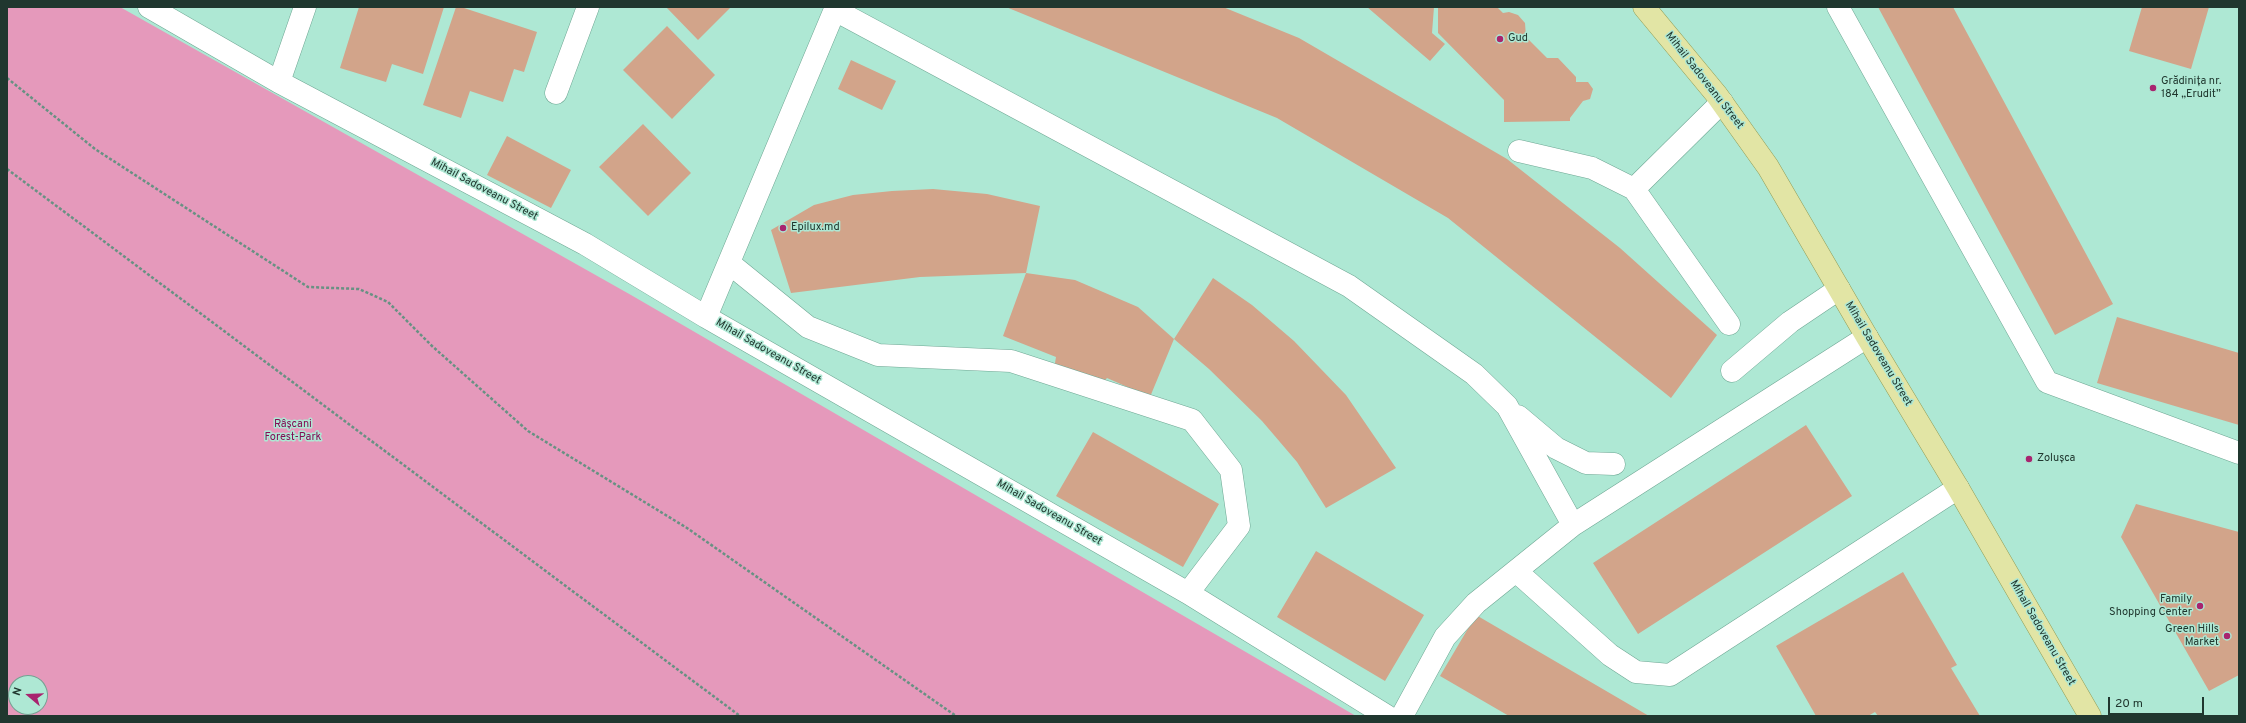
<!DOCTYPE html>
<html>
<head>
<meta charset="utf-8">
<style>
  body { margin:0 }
  #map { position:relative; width:2246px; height:723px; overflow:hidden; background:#aee8d4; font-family:Overpass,sans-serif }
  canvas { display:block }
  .frame { position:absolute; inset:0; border:8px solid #20372f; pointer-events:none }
  .north { position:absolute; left:8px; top:675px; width:40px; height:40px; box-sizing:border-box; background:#aee8d4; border:1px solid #75a192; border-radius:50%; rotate:289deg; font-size:11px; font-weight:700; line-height:16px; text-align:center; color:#20372f }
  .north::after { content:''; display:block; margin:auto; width:14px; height:18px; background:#a8246f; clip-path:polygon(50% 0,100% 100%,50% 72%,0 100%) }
  .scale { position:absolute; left:2108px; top:697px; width:96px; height:18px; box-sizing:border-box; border:2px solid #20372f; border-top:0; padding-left:5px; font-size:12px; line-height:14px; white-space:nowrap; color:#20372f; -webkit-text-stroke:3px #aee8d4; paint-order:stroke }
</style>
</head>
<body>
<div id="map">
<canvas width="2246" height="723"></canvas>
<div class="frame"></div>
<div class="north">N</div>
<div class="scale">20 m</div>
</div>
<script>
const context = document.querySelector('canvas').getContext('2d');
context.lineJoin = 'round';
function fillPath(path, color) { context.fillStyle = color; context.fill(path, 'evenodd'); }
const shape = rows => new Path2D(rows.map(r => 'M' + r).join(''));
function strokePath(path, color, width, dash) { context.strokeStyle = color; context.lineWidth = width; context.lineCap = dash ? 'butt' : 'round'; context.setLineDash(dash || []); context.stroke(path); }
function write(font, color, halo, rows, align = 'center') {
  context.font = font + ' Overpass,sans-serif'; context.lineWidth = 3; context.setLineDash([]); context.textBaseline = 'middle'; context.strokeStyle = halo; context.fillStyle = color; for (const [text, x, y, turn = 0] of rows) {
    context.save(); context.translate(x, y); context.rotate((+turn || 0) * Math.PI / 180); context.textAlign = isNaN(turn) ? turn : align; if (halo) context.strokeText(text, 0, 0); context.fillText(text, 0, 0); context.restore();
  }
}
fillPath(shape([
  [7,7,120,7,631,295,1356,716,7,716],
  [16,683,40,683,40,707,16,707]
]), '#e599bb');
fillPath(shape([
  [359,7,444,7,423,74,392,64,386,82,340,68],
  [456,7,461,7,537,32,524,72,514,69,503,102,470,91,461,118,423,105],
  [666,7,731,7,698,40],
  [1006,7,1223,7,1299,38,1507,159,1620,248,1717,335,1671,398,1448,218,1277,118],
  [1367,7,1434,7,1432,33,1445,44,1430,61],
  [1438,7,1497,7,1503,13,1509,12,1518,15,1525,23,1526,37,1547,58,1558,58,1576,77,1576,82,1588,82,1593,89,1590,99,1583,101,1570,118,1570,121,1504,122,1504,100,1438,33],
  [1878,7,1953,7,2113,304,2055,335],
  [2142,7,2209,7,2191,69,2129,51],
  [667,26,715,75,672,119,623,70],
  [851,60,896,81,882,110,838,89],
  [643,124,691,173,648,216,599,167],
  [507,136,571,170,551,208,487,175],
  [933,189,987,194,1040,206,1026,273,920,277,791,293,771,230,814,205,853,195,892,191],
  [1026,273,1075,280,1138,307,1174,339,1150,397,1107,378,1099,387,1054,369,1056,357,1003,336],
  [1213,278,1252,305,1294,341,1346,395,1396,468,1326,508,1297,462,1262,421,1209,369,1174,339],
  [2117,317,2239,353,2239,425,2097,383],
  [1806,425,1852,496,1638,634,1593,563],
  [1093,432,1219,504,1183,567,1056,496],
  [2136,504,2239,532,2239,675,2209,691,2121,537],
  [1316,551,1424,615,1385,681,1277,617],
  [1903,572,1957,665,1951,668,1980,716,1878,716,1875,712,1868,716,1816,716,1776,646],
  [1476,615,1649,716,1509,716,1440,676]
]), '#d2a48a');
const minor = shape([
  [149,7,279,82,585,244,706,317,1188,593,1387,716],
  [1838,7,2047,382,2239,453],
  [835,10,1349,286,1474,374,1507,406,1573,525],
  [279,82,305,7],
  [556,93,588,7],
  [1722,102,1634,189,1729,324],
  [1519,151,1592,168,1634,189],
  [729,263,808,327,878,355,1011,361,1192,420,1231,470,1239,526,1188,593],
  [706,317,836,7],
  [1732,371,1790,322,1839,289],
  [1518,416,1556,448,1586,463,1614,464],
  [1516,571,1610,655,1636,672,1670,675,1958,488],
  [1402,716,1445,637,1476,603,1573,525,1867,337]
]);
const major = shape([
  [1644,7,1716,94,1768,167,1867,337,1958,488,2090,716]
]);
strokePath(minor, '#6fa794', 23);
strokePath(major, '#919c55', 23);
strokePath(shape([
  [7,78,95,149,308,287,359,289,388,302,432,346,528,431,687,528,956,716],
  [7,169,740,716]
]), '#689183', 2.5, [3, 2]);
strokePath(minor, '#fff', 22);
strokePath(major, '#e2e5a5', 22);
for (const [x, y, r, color] of [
  [1500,39,4,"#a8246f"],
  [2153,88,4,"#a8246f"],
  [783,228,4,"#a8246f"],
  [2029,459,4,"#a8246f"],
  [2200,606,4,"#a8246f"],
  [2227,636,4,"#a8246f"]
]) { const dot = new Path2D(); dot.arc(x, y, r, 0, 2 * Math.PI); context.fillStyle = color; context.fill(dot); strokePath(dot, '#aee8d4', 1.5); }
write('11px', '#20372f', '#aee8d4', [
  ["Gud",1508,39],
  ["Grădinița nr.",2161,82],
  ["184 „Erudit”",2161,95],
  ["Epilux.md",791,228],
  ["Zolușca",2037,459],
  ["Family",2192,600,"right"],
  ["Shopping Center",2192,613,"right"],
  ["Green Hills",2219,630,"right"],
  ["Market",2219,643,"right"]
], 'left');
write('11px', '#20372f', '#aee8d4', [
  ["Mihail Sadoveanu Street",1704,81,52],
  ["Mihail Sadoveanu Street",484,190,28],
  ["Mihail Sadoveanu Street",768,352,30],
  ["Mihail Sadoveanu Street",1878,354,59],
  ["Mihail Sadoveanu Street",1049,513,30],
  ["Mihail Sadoveanu Street",2042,633,60]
]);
write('11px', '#840d55', '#aee8d4', [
  ["Râșcani",293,425],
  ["Forest-Park",293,438]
]);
</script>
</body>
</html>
